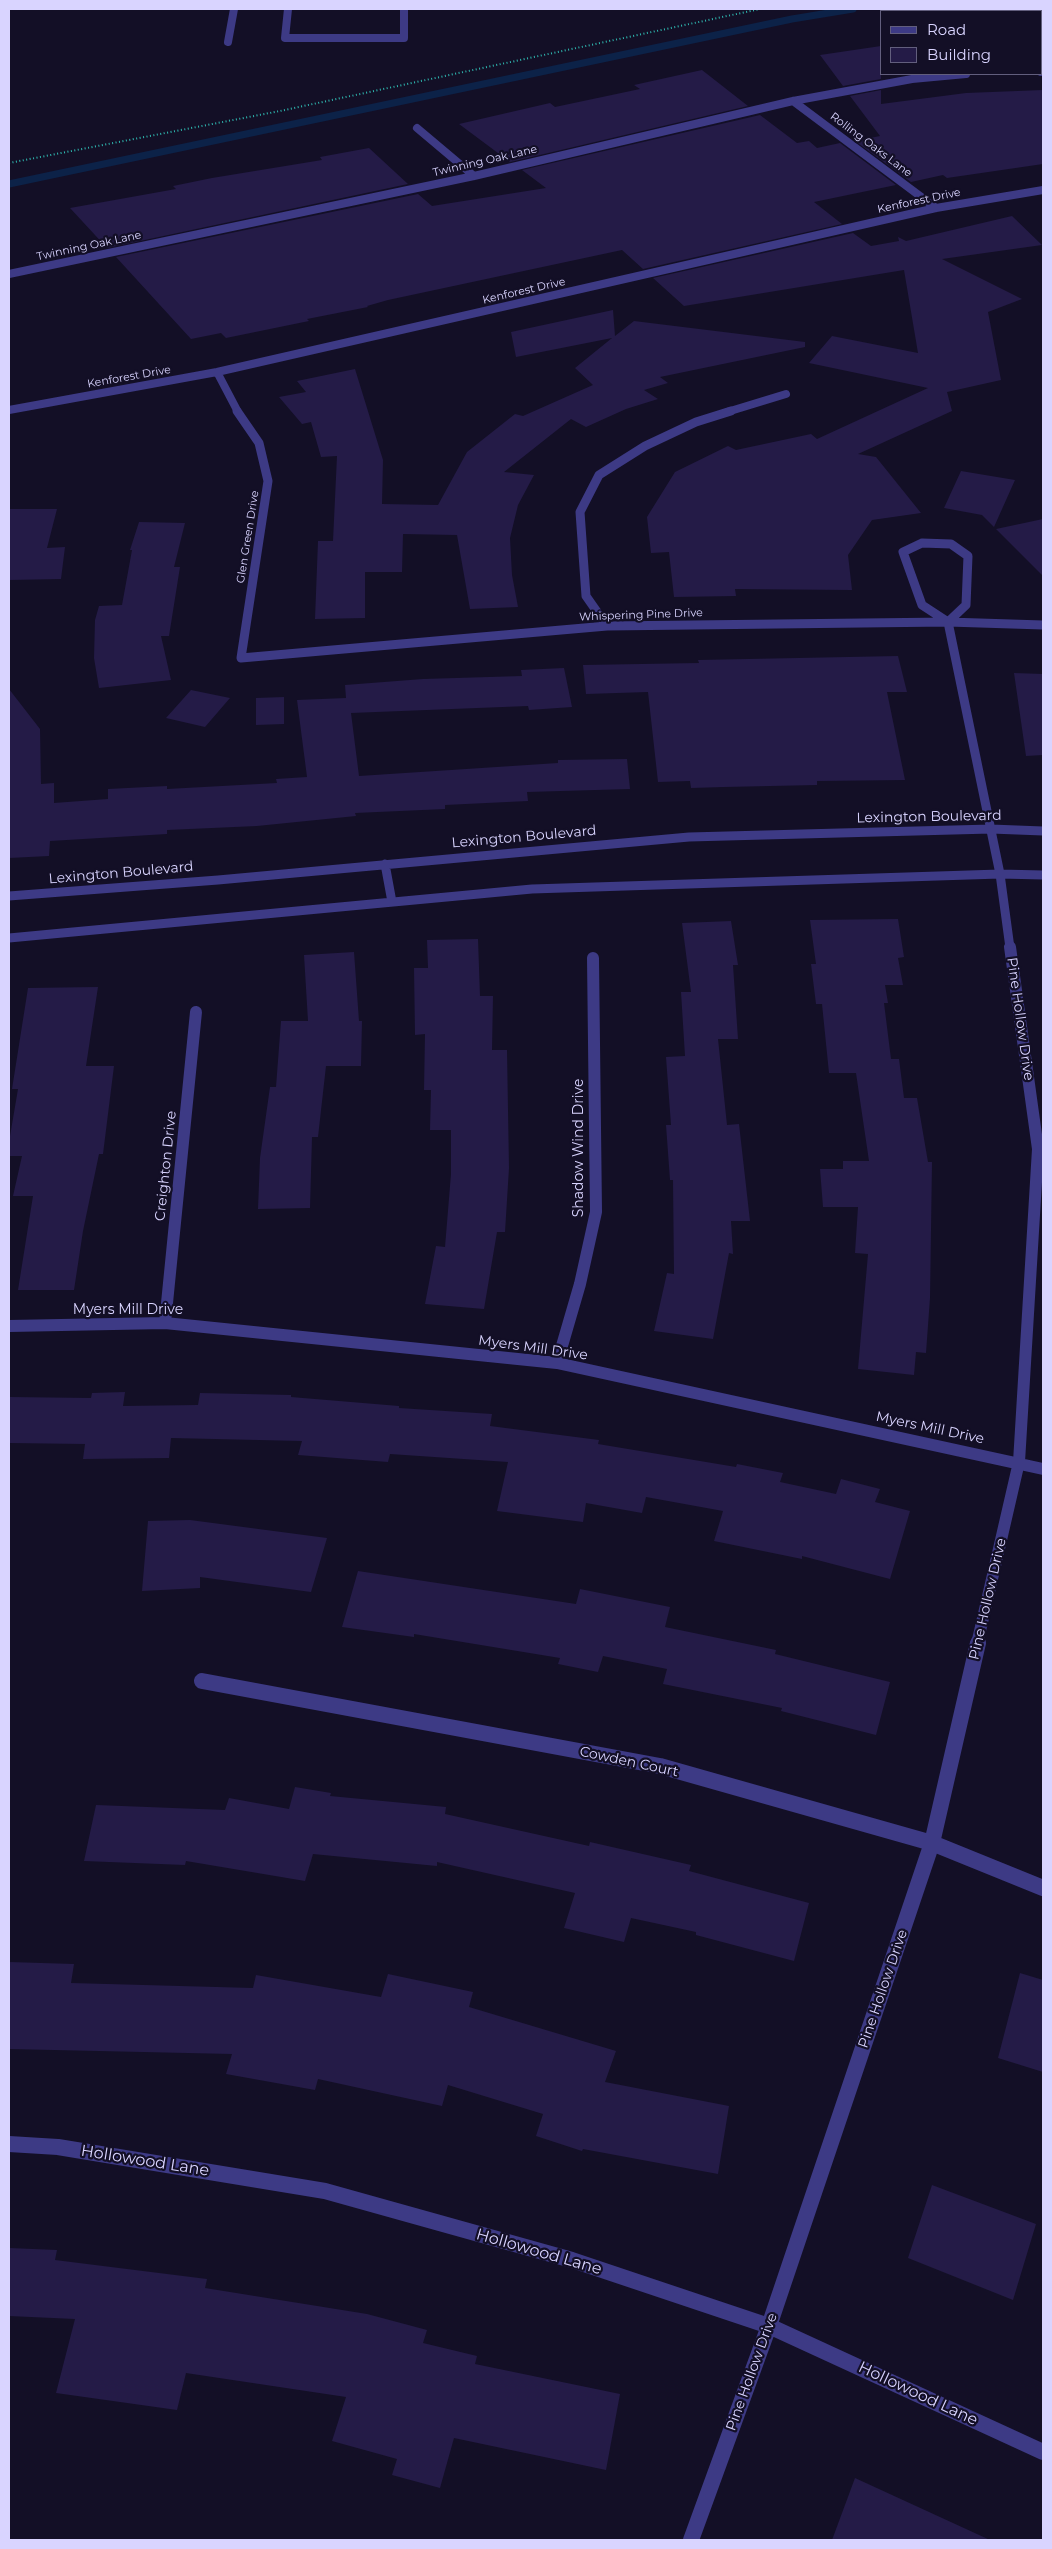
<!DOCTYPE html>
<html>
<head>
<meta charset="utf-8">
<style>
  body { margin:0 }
  #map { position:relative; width:1052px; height:2549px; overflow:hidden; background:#130f26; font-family:Montserrat,sans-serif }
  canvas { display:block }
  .frame { position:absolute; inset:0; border:10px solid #d9d4ff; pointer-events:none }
  .legend { position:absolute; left:880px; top:10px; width:162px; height:65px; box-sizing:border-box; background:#130f26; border:1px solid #625e7d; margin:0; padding:6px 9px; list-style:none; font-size:15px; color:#d9d4ff }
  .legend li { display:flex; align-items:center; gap:10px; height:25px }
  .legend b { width:25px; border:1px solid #625e7d }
</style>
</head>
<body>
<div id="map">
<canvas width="1052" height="2549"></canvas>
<div class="frame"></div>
<ul class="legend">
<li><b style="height:6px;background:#3d3a85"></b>Road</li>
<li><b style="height:14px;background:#241b47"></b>Building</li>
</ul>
</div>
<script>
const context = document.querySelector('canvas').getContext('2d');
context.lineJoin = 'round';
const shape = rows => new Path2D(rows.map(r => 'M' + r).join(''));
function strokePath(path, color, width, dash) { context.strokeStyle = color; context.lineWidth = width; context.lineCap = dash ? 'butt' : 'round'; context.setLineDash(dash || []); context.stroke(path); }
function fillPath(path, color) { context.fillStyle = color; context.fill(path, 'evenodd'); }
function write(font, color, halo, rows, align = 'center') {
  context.font = font + ' Montserrat,sans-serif'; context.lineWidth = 4.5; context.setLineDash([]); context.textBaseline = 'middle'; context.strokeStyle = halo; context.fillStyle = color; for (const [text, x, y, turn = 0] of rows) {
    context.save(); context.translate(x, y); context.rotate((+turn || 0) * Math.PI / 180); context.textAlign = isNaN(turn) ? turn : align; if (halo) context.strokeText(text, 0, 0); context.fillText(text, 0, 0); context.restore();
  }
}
strokePath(shape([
  [9,184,792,19,853,9]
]), '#0c2248', 7);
fillPath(shape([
  [881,46,881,79,843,86,820,55],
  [702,70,748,106,510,162,459,124,550,103,555,107,640,89,634,85],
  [881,90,881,104,966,93,1043,90,1043,164,947,178,943,175,911,182,855,141,880,136,850,96],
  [760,115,797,143,809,141,817,148,840,143,896,185,814,202,842,224,643,269,622,250,388,300,367,306,368,307,307,319,309,321,226,338,221,333,191,339,116,257,418,194,432,206,546,188,522,170],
  [369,148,408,184,107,248,70,208,176,189,173,186,212,178,322,160,320,157],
  [1012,216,1042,245,942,259,1022,299,988,312,1001,380,947,392,952,411,858,454,876,457,921,513,872,520,848,555,852,590,735,589,736,596,674,597,669,552,651,553,647,517,675,472,728,446,736,450,811,434,817,439,928,388,809,363,832,336,918,353,904,270,684,306,653,278,853,233,871,246,899,241,898,237,906,241],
  [613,310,615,336,634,321,805,342,805,347,660,377,668,383,644,390,658,399,626,409,586,427,571,419,504,472,534,475,518,505,510,538,512,575,518,607,470,609,457,535,403,534,402,572,365,572,365,618,315,619,318,541,333,541,337,456,321,457,311,422,302,424,279,397,306,392,297,381,355,369,383,460,382,504,438,505,467,452,515,414,523,416,593,385,575,368,612,338,516,357,511,332],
  [961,471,1015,480,994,527,982,515,944,508],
  [9,509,57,509,47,548,65,547,61,579,9,580],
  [1043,519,1043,576,996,529],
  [139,522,185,523,174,567,180,567,169,636,161,636,171,680,99,688,94,658,95,620,99,606,122,605,132,550,130,550],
  [898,656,907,692,887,692,905,780,817,781,817,785,724,787,691,788,690,781,658,782,648,692,586,694,583,665,699,663,698,660],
  [564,668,572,707,529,710,528,706,351,713,359,776,558,763,558,760,627,759,630,789,527,792,528,801,445,805,445,809,355,813,356,816,257,826,167,830,167,834,50,841,49,856,9,858,9,689,40,729,41,784,54,783,54,803,108,799,108,789,167,786,167,789,277,783,276,779,307,777,297,700,346,698,345,685,423,679,522,676,521,670],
  [1014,673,1043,674,1043,755,1026,756],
  [191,690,230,698,205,727,166,718],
  [284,697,284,724,256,725,256,698],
  [898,919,904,957,898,958,903,985,885,985,888,1003,884,1003,891,1059,899,1059,904,1098,917,1098,928,1162,932,1162,930,1298,926,1353,916,1352,914,1375,858,1369,868,1254,855,1253,858,1207,823,1207,820,1169,843,1169,843,1161,869,1161,856,1073,829,1073,822,1004,816,1004,811,964,816,964,810,920],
  [731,921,738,965,733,965,738,1039,718,1039,727,1125,739,1124,750,1221,731,1221,733,1254,729,1253,713,1339,654,1331,667,1273,674,1274,673,1180,670,1180,666,1125,671,1125,666,1057,685,1056,681,992,691,992,682,923],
  [478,939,480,996,493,996,492,1050,507,1050,508,1110,509,1168,505,1232,497,1232,484,1309,425,1304,436,1246,445,1247,451,1174,451,1130,430,1130,431,1090,424,1090,425,1034,415,1035,414,968,428,968,427,940],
  [354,952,359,1021,362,1021,361,1066,326,1066,318,1137,312,1137,310,1208,258,1209,260,1158,270,1087,276,1087,281,1021,308,1021,304,955],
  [98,987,86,1066,114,1066,103,1154,99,1154,83,1231,74,1290,18,1290,33,1196,13,1196,22,1156,9,1156,9,1142,18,1089,12,1089,28,988],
  [125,1392,123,1406,198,1405,200,1393,291,1395,291,1397,399,1406,399,1408,492,1414,490,1426,599,1440,598,1444,736,1467,737,1464,783,1473,780,1482,836,1494,841,1479,880,1489,875,1502,910,1511,890,1579,802,1556,802,1559,714,1541,723,1511,646,1497,642,1513,586,1503,583,1522,497,1511,508,1462,390,1454,388,1462,298,1455,302,1441,171,1438,169,1458,83,1459,85,1444,9,1443,9,1397,91,1398,92,1393],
  [190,1520,327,1538,311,1592,200,1577,200,1588,142,1591,148,1521],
  [358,1571,576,1604,580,1589,670,1607,665,1627,776,1650,775,1654,890,1682,876,1735,781,1711,782,1708,663,1684,667,1669,603,1656,598,1672,558,1664,560,1658,414,1634,414,1637,342,1627],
  [295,1787,331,1793,330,1796,446,1807,445,1814,589,1846,590,1842,691,1865,689,1871,809,1903,794,1961,696,1935,696,1932,631,1918,624,1942,564,1928,575,1893,437,1862,437,1866,313,1854,305,1881,186,1861,185,1865,84,1861,96,1805,225,1810,229,1798,289,1809],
  [9,1962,74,1964,71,1983,253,1988,256,1975,381,1997,388,1974,473,1992,469,2007,616,2051,605,2082,729,2106,718,2174,583,2149,582,2151,536,2136,543,2114,448,2085,442,2106,318,2079,315,2090,226,2074,232,2054,9,2049],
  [1020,1973,1043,1980,1043,2072,998,2058],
  [932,2185,1036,2224,1013,2300,908,2258],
  [9,2248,57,2250,55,2260,207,2279,205,2288,367,2314,427,2330,423,2343,477,2356,475,2364,620,2394,606,2470,454,2438,440,2488,392,2475,397,2459,332,2441,346,2397,186,2373,177,2410,56,2393,75,2319,9,2316],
  [855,2478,990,2540,832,2540]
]), '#241b47');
strokePath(shape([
  [9,163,280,111,760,9]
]), '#2fb8b0', 2, [1, 2.5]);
strokePath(shape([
  [288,9,285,38,404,38,404,9],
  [228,42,234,9],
  [1041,72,1043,72],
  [793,101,936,208],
  [417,128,474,176],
  [9,274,474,176,793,101,912,79,966,74],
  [217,372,238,412],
  [9,410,217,372,936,208,1043,190],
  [727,412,786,394]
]), '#3d3a85', 8);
strokePath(shape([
  [237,411,259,443,268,481,241,658,607,626,948,622,1043,625],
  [922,543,951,544,968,556,966,605,948,622,922,605,903,552,922,543],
  [948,622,1000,874,1010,948],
  [607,626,586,596,580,512,599,475,645,446,696,422,731,411],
  [385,864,392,902],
  [9,896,218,880,689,837,991,829,1043,831],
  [9,938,532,889,1000,874,1043,875]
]), '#3d3a85', 9);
strokePath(shape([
  [165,1323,196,1012],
  [9,1326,165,1323,557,1363,1043,1469],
  [557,1363,580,1284,596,1212,593,958],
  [977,1644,1019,1462,1038,1149,1010,947]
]), '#3d3a85', 12);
strokePath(shape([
  [202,1681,660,1766,932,1843,1043,1888],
  [9,2144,58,2147,325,2191,572,2260,769,2326,1043,2452],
  [691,2540,769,2326,932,1843,978,1643]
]), '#3d3a85', 16);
write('11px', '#d9d4ff', '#130f26', [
  ["Rolling Oaks Lane",871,145,37],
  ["Twinning Oak Lane",485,161,-13],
  ["Kenforest Drive",919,201,-12],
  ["Twinning Oak Lane",89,246,-12],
  ["Kenforest Drive",524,291,-13],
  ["Kenforest Drive",129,377,-10],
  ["Glen Green Drive",248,537,-81],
  ["Whispering Pine Drive",641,615,-2]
]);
write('14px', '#d9d4ff', '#130f26', [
  ["Lexington Boulevard",929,817,-1],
  ["Lexington Boulevard",524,837,-5],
  ["Lexington Boulevard",121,873,-5],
  ["Pine Hollow Drive",1020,1019,82],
  ["Shadow Wind Drive",579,1148,-90],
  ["Creighton Drive",166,1166,-84],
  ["Myers Mill Drive",128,1310],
  ["Myers Mill Drive",533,1348,8],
  ["Myers Mill Drive",930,1428,12],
  ["Pine Hollow Drive",988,1599,-77],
  ["Cowden Court",629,1762,12],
  ["Pine Hollow Drive",883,1989,-71],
  ["Pine Hollow Drive",752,2372,-70]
]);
write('16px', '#d9d4ff', '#130f26', [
  ["Hollowood Lane",145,2161,9],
  ["Hollowood Lane",539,2252,16],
  ["Hollowood Lane",918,2394,25]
]);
</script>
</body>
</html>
